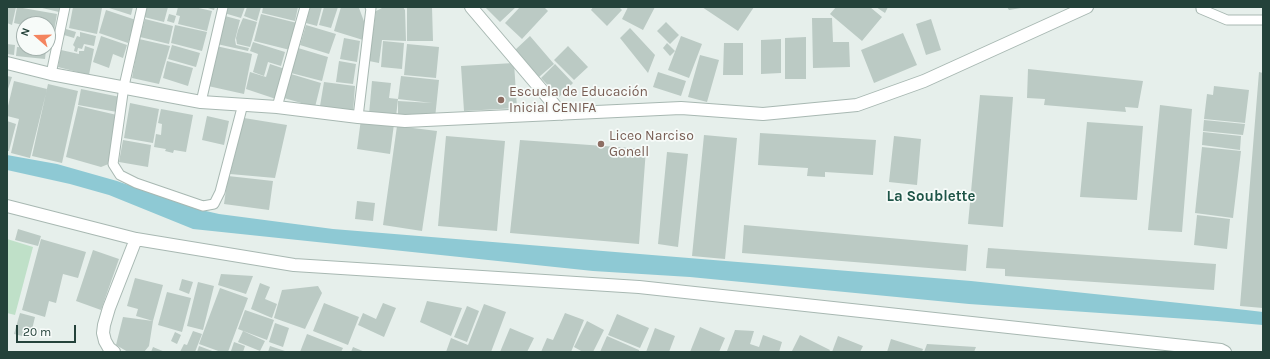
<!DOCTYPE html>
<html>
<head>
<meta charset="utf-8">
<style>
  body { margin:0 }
  #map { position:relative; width:1270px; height:359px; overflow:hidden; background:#e6efeb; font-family:Karla,sans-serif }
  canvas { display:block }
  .frame { position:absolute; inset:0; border:8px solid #24423a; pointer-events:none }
  .north { position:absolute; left:16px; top:16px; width:40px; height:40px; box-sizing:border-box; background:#f7fbf9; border:1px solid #a3b1ad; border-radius:50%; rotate:290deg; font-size:11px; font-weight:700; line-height:16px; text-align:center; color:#24423a }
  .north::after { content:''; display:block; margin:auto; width:14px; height:18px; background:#f4845f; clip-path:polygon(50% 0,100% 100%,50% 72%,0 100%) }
  .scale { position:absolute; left:16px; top:325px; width:60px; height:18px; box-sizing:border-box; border:2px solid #24423a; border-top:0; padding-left:5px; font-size:12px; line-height:14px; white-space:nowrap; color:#24423a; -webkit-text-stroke:3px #f7fbf9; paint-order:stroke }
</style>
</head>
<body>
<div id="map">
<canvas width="1270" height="359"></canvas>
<div class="frame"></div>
<div class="north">N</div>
<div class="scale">20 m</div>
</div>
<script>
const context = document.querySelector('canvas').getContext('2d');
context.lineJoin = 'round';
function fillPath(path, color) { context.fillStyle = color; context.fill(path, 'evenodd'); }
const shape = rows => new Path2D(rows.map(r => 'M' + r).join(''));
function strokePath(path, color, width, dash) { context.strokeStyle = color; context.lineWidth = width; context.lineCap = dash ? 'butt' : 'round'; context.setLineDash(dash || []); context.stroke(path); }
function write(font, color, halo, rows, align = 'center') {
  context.font = font + ' Karla,sans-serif'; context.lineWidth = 3.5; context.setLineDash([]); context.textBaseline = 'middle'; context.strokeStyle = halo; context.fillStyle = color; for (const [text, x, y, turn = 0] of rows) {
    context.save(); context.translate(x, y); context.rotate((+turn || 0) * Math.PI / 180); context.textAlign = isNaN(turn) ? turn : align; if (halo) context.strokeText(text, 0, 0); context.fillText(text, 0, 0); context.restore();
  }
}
fillPath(shape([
  [7,239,33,247,15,315,7,313]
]), '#bfe0c8');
fillPath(shape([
  [7,155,57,164,117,181,197,209,219,214,333,229,971,281,1246,310,1263,312,1263,325,1217,321,969,304,690,277,593,271,193,229,109,195,70,184,7,170]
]), '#8ec9d4');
fillPath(shape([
  [7,7,16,7,12,25,7,23],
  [17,7,57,14,54,31,48,30,48,24,24,24,24,44,19,43,23,25,14,23],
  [38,7,60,7,59,12],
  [73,7,95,7,102,8,97,34,69,28],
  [106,7,133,7,131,15],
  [147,7,168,7,164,22,144,17],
  [178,7,194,7,212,11,207,31,178,24,180,16,176,15],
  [205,7,215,7,214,10],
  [225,7,245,7,241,18,224,13],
  [247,7,261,7,257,21,244,16],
  [263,7,298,7,295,21,262,13],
  [310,7,322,7,317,26,306,23],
  [324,7,338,7,331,28,319,25],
  [341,7,358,7,359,8,365,24,363,40,334,31],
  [384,7,403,7,405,10,406,41,382,40,379,63,369,61,376,11],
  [407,7,432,7,433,41,407,41],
  [485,7,516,7,500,22],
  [520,7,544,7,548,11,522,39,505,23],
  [593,7,619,7,622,10,607,26,591,10],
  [628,7,655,7,643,30,622,19],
  [702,7,754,7,738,31],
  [836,7,870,7,882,17,862,41,830,14],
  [876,7,888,7,885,13],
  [1007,7,1021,7,1021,8,1009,10],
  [106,10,136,20,128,43,99,33],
  [169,14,176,16,174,23,167,21],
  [261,14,297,23,290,50,254,41],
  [225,16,240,20,235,40,236,45,249,48,248,51,217,44],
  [243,18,257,22,250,47,237,44,236,38,238,30],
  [812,18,832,18,833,42,849,42,850,67,813,68],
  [145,19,173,26,169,44,140,37],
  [931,19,941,50,926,55,916,24],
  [666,22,679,35,670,44,657,31],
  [175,25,207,32,202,51,171,43],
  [306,25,336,34,329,54,300,45],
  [630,28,655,55,648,73,620,38],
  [66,29,76,32,74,38,64,35],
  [48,32,54,33,51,50,44,49,48,48],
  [80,32,96,36,94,46,84,44,82,49,78,48,77,52,74,51,75,47,73,45,77,36,80,37],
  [903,33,917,65,874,83,861,50],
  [101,36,127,45,123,58,113,54,109,68,93,62],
  [530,36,554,64,539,77,515,50],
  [681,36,702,44,689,78,668,70],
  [806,37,806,79,785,79,785,38],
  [344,38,360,41,357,62,340,59],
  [139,39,170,46,159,84,132,78],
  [781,39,781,73,761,74,761,40],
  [383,41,404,43,402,69,381,67],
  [253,42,285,52,281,66,268,62,264,76,253,72,258,54,250,51],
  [667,43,675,51,670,56,663,48],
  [724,43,743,43,743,75,723,75],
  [7,44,15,45,14,55,7,54],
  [407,44,439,47,436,78,404,75],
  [172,45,200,53,196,67,168,59],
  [85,46,94,49,89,75,58,67,61,50,79,54,79,51,84,51],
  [216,46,252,54,244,94,208,86],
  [568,46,588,67,574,80,554,60],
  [17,47,46,50,45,59,16,56],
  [298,48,328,57,322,81,291,73],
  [700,55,719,60,707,102,688,97],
  [167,61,193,68,188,86,163,78],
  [339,61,356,64,353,84,336,82],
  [514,63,517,108,464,111,461,66],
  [270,64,285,69,276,99,246,89,250,72,266,77],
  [555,64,573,83,559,97,541,78],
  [1028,69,1143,81,1138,108,1125,107,1126,112,1044,105,1045,99,1027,98],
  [658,72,686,81,681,96,653,87],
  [1259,72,1263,73,1263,308,1240,306],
  [291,74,321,83,315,107,284,98],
  [7,76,12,77,7,92],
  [401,76,439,80,435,118,398,116,398,101,432,103,398,99],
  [14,81,47,89,30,158,11,153,19,119,7,116,7,110],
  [372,81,391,83,389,98,398,99,396,117,369,114],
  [324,82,355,86,353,112,320,106],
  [48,84,78,91,62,163,32,156],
  [1214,86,1249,90,1245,123,1204,119,1207,94,1213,95],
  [81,89,120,97,117,112,78,105],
  [980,95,1013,97,1003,227,968,224],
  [130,103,159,109,153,143,124,138],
  [1160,105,1192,109,1182,232,1148,230],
  [78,106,117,115,111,163,101,167,66,157],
  [161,109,193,115,186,152,174,150,173,153,165,151,166,149,154,147,156,134,161,135,162,124,158,123],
  [207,116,229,121,224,145,202,140],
  [244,118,287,125,275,178,230,174],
  [361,119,394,124,390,154,357,149],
  [1204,120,1245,124,1243,135,1203,131],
  [7,121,16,124,9,151,7,151],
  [1087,122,1143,126,1137,200,1080,197],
  [397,126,437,131,422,231,383,225],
  [1203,132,1241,136,1240,150,1202,145],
  [760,133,876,140,873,175,825,172,825,177,807,176,808,168,758,165],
  [704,135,737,138,725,259,692,256],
  [446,136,505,141,497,231,438,226],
  [894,136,921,139,917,185,889,182],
  [123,140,151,145,148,167,119,162],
  [520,140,646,149,639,244,510,233],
  [1202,147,1241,151,1233,218,1195,213],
  [667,152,688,154,678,247,658,244],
  [228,176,273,181,269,210,224,204],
  [357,201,375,203,373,221,355,219],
  [1197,215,1230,219,1227,249,1194,245],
  [744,225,968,245,966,271,742,253],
  [18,229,41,236,38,246,15,240],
  [41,239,86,252,78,278,63,274,56,303,49,301,45,317,22,310],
  [988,248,1216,264,1214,290,1005,276,1005,269,986,268],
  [93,250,119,259,101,310,76,301],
  [221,274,253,276,246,294,218,285],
  [135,278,163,285,153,321,136,316,138,309,127,306],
  [182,279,193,282,189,294,179,290],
  [198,282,214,286,203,330,187,326],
  [260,283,270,287,265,299,277,304,272,318,251,309],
  [318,286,322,293,305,329,274,318,282,290],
  [220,288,248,298,228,352,221,352,199,344],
  [167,292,191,298,182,332,158,325],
  [427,301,462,308,451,336,420,322],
  [324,303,359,317,348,345,313,331],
  [383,303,396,308,384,337,358,325,363,313,376,319],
  [484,304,506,312,491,352,446,352,451,338,468,345],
  [467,306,479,311,467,342,454,337],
  [245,310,274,320,267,340,238,329],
  [20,313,35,317,30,338,14,334],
  [565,313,584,320,571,352,541,352,547,338,553,340],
  [617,314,649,328,640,348,608,335],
  [123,317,153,321,149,346,144,352,128,352,116,345],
  [587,321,604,330,593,352,583,352,574,347],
  [275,323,289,328,283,347,269,342],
  [700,327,725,338,719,352,690,352],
  [510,328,534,338,527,352,500,352],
  [655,328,675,336,669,352,646,352],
  [735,330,754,331,750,344,759,347,763,335,782,342,779,352,727,351],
  [193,331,202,334,195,352,180,352,184,344,187,345],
  [243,331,265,341,260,351,238,342],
  [175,332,181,335,177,344,171,341],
  [307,334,343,348,341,352,300,352],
  [800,335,830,350,829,352,795,352,792,351],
  [607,336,639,350,639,352,600,352],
  [838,336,863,346,860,352,832,352],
  [891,339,923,349,922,352,887,352],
  [234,342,245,346,243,352,231,351],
  [927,344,976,347,974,352,924,352],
  [199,346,215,352,197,352],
  [270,346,285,351,284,352,268,352],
  [153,347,165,352,151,352],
  [353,347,365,352,351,352]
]), '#bbcac4');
const service = shape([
  [142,7,124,86,113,164,120,175,136,183,203,206,214,204,220,192,243,104],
  [1201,7,1201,9,1227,20,1263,20],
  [51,74,65,7],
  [201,102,223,7],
  [277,107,305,7],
  [358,117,371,8,370,7]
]);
const minor = shape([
  [471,7,562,114],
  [7,63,51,74,201,102,277,107,358,117,405,121,681,108,763,114,857,105,924,81,1087,7],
  [7,206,136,239,294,265,639,287,1221,350,1225,352],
  [114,352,109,348,105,341,103,333,104,325,109,308,136,239]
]);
strokePath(service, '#a8b8b2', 11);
strokePath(minor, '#a8b8b2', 14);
strokePath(service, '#fff', 9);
strokePath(minor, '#fff', 12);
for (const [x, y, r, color] of [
  [501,100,4,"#8d6e63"],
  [601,144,4,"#8d6e63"]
]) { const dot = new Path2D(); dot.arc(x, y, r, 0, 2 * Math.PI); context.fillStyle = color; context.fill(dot); strokePath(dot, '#f7fbf9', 1.5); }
write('14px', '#785e54', '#f7fbf9', [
  ["Escuela de Educación",509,92],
  ["Inicial CENIFA",509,108],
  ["Liceo Narciso",609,136],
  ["Gonell",609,152]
], 'left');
write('bold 15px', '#1f5548', '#f7fbf9', [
  ["La Soublette",931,197]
]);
</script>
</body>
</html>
